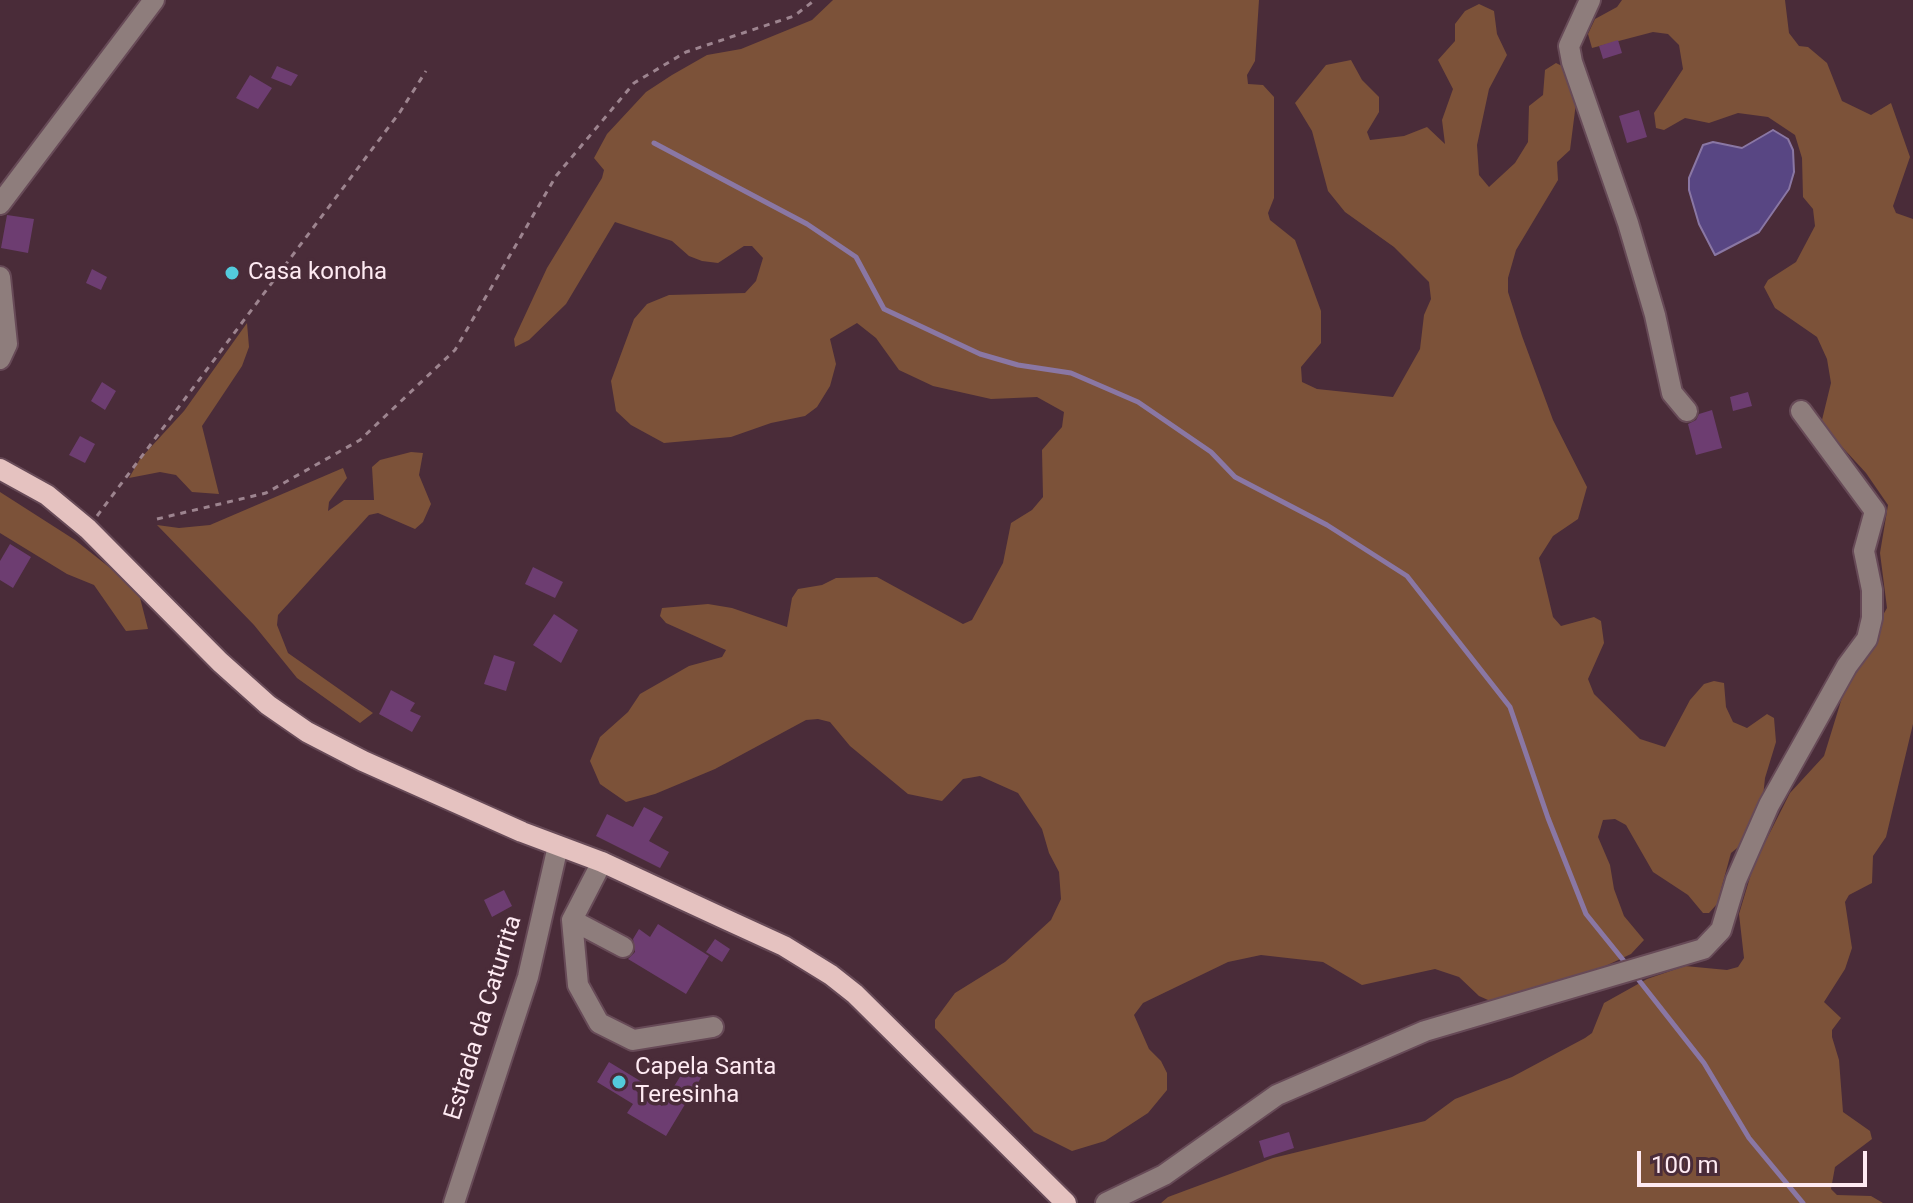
<!DOCTYPE html>
<html>
<head>
<meta charset="utf-8">
<style>
  body { margin:0 }
  #map { position:relative; width:1913px; height:1203px; overflow:hidden; background:#4a2c39; font-family:Roboto,sans-serif }
  canvas { display:block }
  .scale { position:absolute; left:1637px; top:1151px; width:230px; height:36px; box-sizing:border-box; border:4px solid #feeaf2; border-top:0; padding-left:10px; font-size:24px; line-height:28px; white-space:nowrap; color:#feeaf2; -webkit-text-stroke:6px #4a2c39; paint-order:stroke }
</style>
</head>
<body>
<div id="map">
<canvas width="1913" height="1203"></canvas>
<div class="scale">100 m</div>
</div>
<script>
const context = document.querySelector('canvas').getContext('2d');
context.lineJoin = 'round';
function fillPath(path, color) { context.fillStyle = color; context.fill(path, 'evenodd'); }
const shape = rows => new Path2D(rows.map(r => 'M' + r).join(''));
function strokePath(path, color, width, dash) { context.strokeStyle = color; context.lineWidth = width; context.lineCap = dash ? 'butt' : 'round'; context.setLineDash(dash || []); context.stroke(path); }
function write(font, color, halo, rows, align = 'center') {
  context.font = font + ' Roboto,sans-serif'; context.lineWidth = 7; context.setLineDash([]); context.textBaseline = 'middle'; context.strokeStyle = halo; context.fillStyle = color; for (const [text, x, y, turn = 0] of rows) {
    context.save(); context.translate(x, y); context.rotate((+turn || 0) * Math.PI / 180); context.textAlign = isNaN(turn) ? turn : align; if (halo) context.strokeText(text, 0, 0); context.fillText(text, 0, 0); context.restore();
  }
}
fillPath(shape([
  [833,0,1259,0,1255,61,1247,75,1248,84,1263,85,1274,97,1274,198,1268,213,1270,220,1295,240,1321,311,1321,343,1301,367,1302,382,1317,389,1393,397,1420,349,1424,315,1431,299,1429,282,1394,247,1345,212,1328,191,1312,131,1295,103,1326,65,1351,60,1362,80,1379,97,1379,112,1367,132,1370,140,1404,136,1427,127,1445,144,1442,120,1453,89,1438,60,1455,41,1455,24,1465,11,1479,4,1494,11,1497,34,1507,55,1489,89,1477,145,1479,175,1489,187,1515,163,1528,142,1529,106,1543,95,1545,70,1556,63,1568,69,1576,103,1570,150,1557,162,1558,180,1516,250,1508,278,1508,292,1522,336,1553,420,1587,487,1578,519,1553,536,1539,558,1553,617,1561,626,1594,617,1601,621,1604,643,1588,679,1594,694,1640,739,1665,747,1690,700,1704,684,1714,681,1724,683,1726,707,1733,722,1747,728,1767,714,1774,718,1776,742,1765,778,1763,797,1742,844,1731,853,1717,904,1709,913,1703,913,1688,895,1653,872,1626,825,1615,819,1603,820,1598,837,1610,865,1614,889,1624,916,1644,940,1631,954,1565,985,1497,1004,1479,996,1459,977,1435,969,1362,985,1323,962,1261,955,1228,962,1143,1003,1134,1015,1149,1049,1161,1061,1167,1073,1167,1090,1148,1113,1105,1141,1072,1151,1034,1132,935,1028,935,1020,955,993,1005,962,1051,920,1061,899,1059,872,1049,853,1042,829,1018,793,980,776,963,779,942,801,908,794,850,746,830,722,818,719,806,720,715,769,655,794,626,802,600,784,590,761,600,737,628,712,640,694,689,666,722,657,726,650,666,623,660,616,662,608,708,604,732,608,787,627,792,598,798,589,822,585,836,578,877,577,963,624,972,620,1003,563,1011,523,1032,510,1043,497,1042,450,1062,427,1064,412,1037,397,991,399,933,386,899,370,876,338,857,323,830,339,836,364,830,386,817,407,805,416,771,423,731,437,664,443,631,425,616,411,611,381,634,319,647,304,669,295,745,293,756,281,763,258,752,246,744,246,718,263,702,261,689,256,672,241,615,222,566,304,529,340,515,347,514,339,547,268,602,178,604,170,594,158,607,134,646,92,672,75,707,55,741,49,812,20],
  [1622,0,1785,0,1789,33,1799,46,1808,47,1827,63,1842,101,1871,115,1891,103,1910,157,1893,206,1896,213,1913,219,1913,724,1886,837,1873,856,1872,883,1849,895,1845,902,1852,948,1845,969,1824,1002,1841,1018,1832,1030,1832,1037,1839,1060,1843,1112,1870,1131,1872,1139,1835,1167,1831,1189,1837,1195,1871,1196,1883,1203,1161,1203,1168,1197,1273,1158,1425,1121,1455,1099,1512,1077,1585,1038,1592,1033,1604,1003,1647,979,1685,966,1727,970,1738,967,1744,958,1739,914,1754,864,1790,793,1824,756,1849,675,1887,608,1880,553,1888,505,1866,473,1821,424,1831,383,1827,359,1817,337,1775,308,1764,287,1768,280,1796,262,1815,226,1813,209,1803,197,1802,158,1795,135,1768,117,1738,113,1709,123,1685,118,1664,130,1656,128,1654,113,1683,69,1679,45,1668,34,1653,32,1592,48,1588,34,1595,19,1617,7],
  [247,323,249,347,242,366,202,426,219,494,192,492,176,475,160,472,129,478,140,459,184,411],
  [411,452,423,453,419,475,431,504,423,522,415,529,378,513,369,515,278,615,277,625,288,653,373,713,360,723,297,678,254,625,157,525,179,528,210,525,343,468,347,478,329,502,328,511,344,500,374,500,372,467,380,460],
  [0,492,75,540,138,590,148,629,126,631,94,585,67,574,0,533]
]), '#7c5239');
const water = shape([
  [1773,130,1788,139,1793,150,1794,172,1789,189,1759,232,1715,255,1699,224,1689,190,1689,178,1703,145,1713,142,1742,148,1773,130]
]);
fillPath(water, '#584683');
strokePath(water, '#8a77a4', 2);
strokePath(shape([
  [654,143,807,224,856,257,884,309,980,354,1018,365,1071,373,1138,402,1211,452,1235,477,1327,525,1407,576,1510,707,1548,818,1586,914,1628,966],
  [1634,974,1704,1063,1749,1138,1803,1203]
]), '#8a77a4', 5);
fillPath(shape([
  [1618,40,1622,53,1603,59,1599,46],
  [277,66,298,75,291,86,271,78],
  [250,75,272,88,258,109,236,98],
  [1639,110,1647,137,1627,143,1619,116],
  [7,215,34,219,28,253,1,248],
  [92,269,107,277,101,290,86,283],
  [102,382,116,391,105,410,91,401],
  [1748,392,1752,406,1733,411,1730,397],
  [1712,410,1722,448,1696,455,1688,424,1696,420,1699,414],
  [80,436,95,444,85,463,69,455],
  [10,544,31,557,13,588,0,580,0,561],
  [533,567,563,582,555,598,525,584],
  [554,614,578,630,561,663,533,645],
  [494,655,515,662,506,691,484,684],
  [391,690,415,703,410,711,421,716,412,732,379,714],
  [644,807,663,817,649,841,669,852,660,868,596,836,607,814,633,827],
  [504,890,512,906,492,917,484,900],
  [658,924,709,956,686,994,628,959,635,952,633,939,639,929,650,937],
  [715,939,730,949,722,962,706,952],
  [609,1062,642,1082,636,1091,662,1106,686,1067,702,1076,666,1136,627,1113,633,1104,597,1082],
  [1289,1132,1294,1148,1264,1158,1259,1141]
]), '#6d3d71');
const minor = shape([
  [1590,0,1569,46,1572,62,1628,223,1655,315,1672,393,1687,411],
  [0,204,154,0],
  [0,277,7,344,0,359],
  [602,862,572,920,578,985,599,1023,633,1040,713,1027],
  [572,920,623,947],
  [454,1203,528,977,558,846],
  [1106,1203,1164,1175,1277,1095,1425,1031,1703,949,1721,930,1736,880,1769,805,1847,666,1867,639,1872,618,1872,590,1864,551,1875,511,1801,411]
]);
const major = shape([
  [0,469,47,495,88,529,220,662,268,705,307,732,363,761,522,832,602,862,725,919,784,946,831,975,855,994,1066,1203]
]);
strokePath(minor, '#674a57', 24);
strokePath(major, '#674a57', 24);
strokePath(shape([
  [97,516,400,112,426,71],
  [157,519,266,493,360,440,455,350,556,176,634,83,686,52,794,16,815,0]
]), '#9d848f', 3, [6, 6]);
strokePath(minor, '#8e7d7c', 20);
strokePath(major, '#e5c2c0', 20);
for (const [x, y, r, color] of [
  [232,273,8,"#53cbdc"],
  [619,1082,8,"#53cbdc"]
]) { const dot = new Path2D(); dot.arc(x, y, r, 0, 2 * Math.PI); context.fillStyle = color; context.fill(dot); strokePath(dot, '#4a2c39', 3); }
write('24px', '#feeaf2', '#4a2c39', [
  ["Casa konoha",248,273],
  ["Capela Santa",635,1068],
  ["Teresinha",635,1096]
], 'left');
write('24px', '#feeaf2', '#4a2c39', [
  ["Estrada da Caturrita",484,1018,-73]
]);
</script>
</body>
</html>
